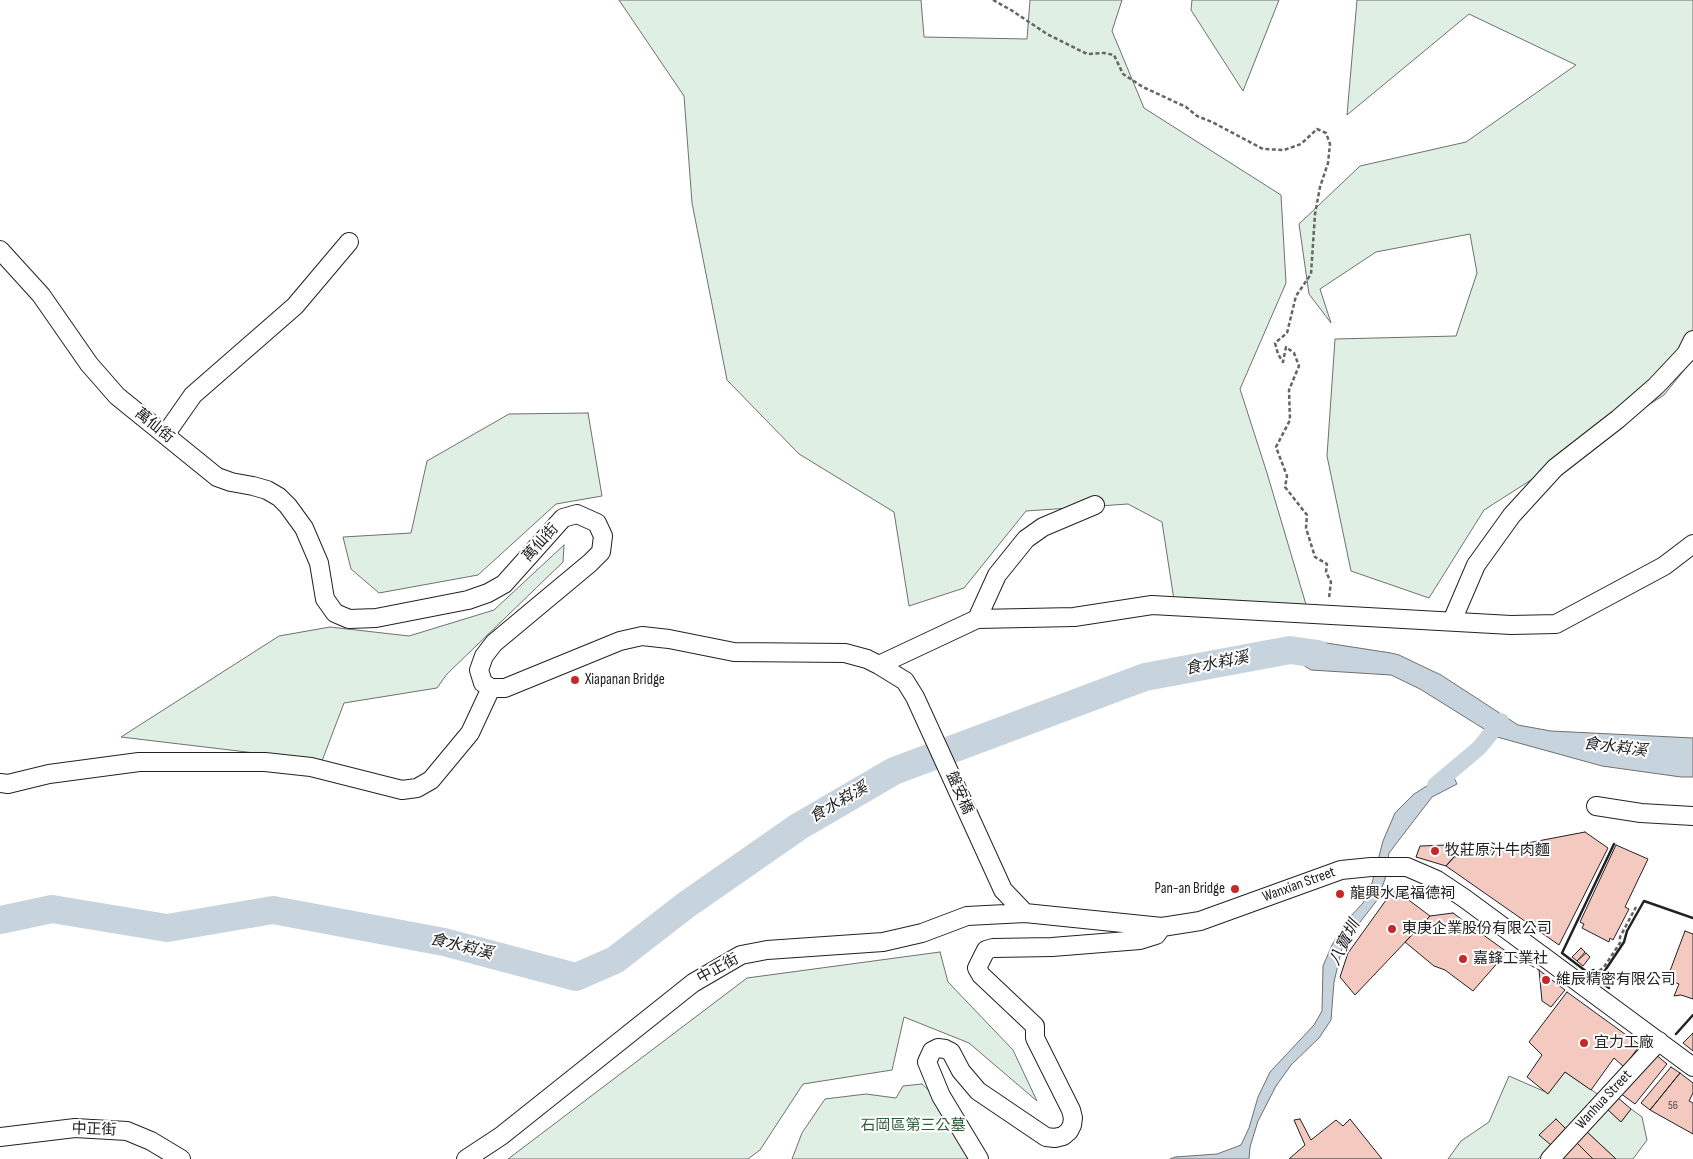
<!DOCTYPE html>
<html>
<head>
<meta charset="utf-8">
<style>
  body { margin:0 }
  canvas { display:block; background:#fff }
</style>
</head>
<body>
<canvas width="1693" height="1159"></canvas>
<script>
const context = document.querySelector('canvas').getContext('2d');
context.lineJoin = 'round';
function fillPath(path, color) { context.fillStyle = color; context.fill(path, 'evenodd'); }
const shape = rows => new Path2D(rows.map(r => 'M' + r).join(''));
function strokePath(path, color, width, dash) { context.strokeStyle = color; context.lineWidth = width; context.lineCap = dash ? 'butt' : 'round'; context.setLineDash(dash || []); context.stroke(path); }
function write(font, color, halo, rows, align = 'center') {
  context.font = font + ' "Sofia Sans Condensed","Noto Sans TC",sans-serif'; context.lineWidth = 4; context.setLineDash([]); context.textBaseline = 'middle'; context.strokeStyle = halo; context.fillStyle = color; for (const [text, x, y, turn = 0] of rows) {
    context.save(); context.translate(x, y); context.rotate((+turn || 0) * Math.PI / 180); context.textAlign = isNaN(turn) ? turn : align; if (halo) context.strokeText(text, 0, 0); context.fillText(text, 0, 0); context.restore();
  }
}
const green = shape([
  [619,0,921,0,924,37,1027,39,1030,0,1122,0,1112,31,1144,108,1281,195,1286,283,1240,389,1267,473,1307,608,1174,600,1162,522,1128,504,1026,511,964,588,909,606,894,512,799,454,727,380,692,203,684,96,619,0],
  [1192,0,1279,0,1243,91,1191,10,1192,0],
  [1357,0,1693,0,1693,359,1664,395,1484,510,1429,598,1351,571,1327,456,1335,339,1456,336,1477,273,1470,234,1376,252,1320,289,1331,323,1309,294,1299,224,1360,166,1466,142,1576,65,1469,14,1347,115,1357,0],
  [588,413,602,496,556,504,478,575,379,593,351,569,343,537,411,533,427,461,509,414,588,413],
  [564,545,563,562,447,674,437,688,344,703,322,761,121,737,279,636,330,627,409,636,494,610,564,545],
  [940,952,948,982,1013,1050,1037,1101,969,1043,904,1017,892,1070,803,1084,760,1150,748,1159,508,1159,747,978,940,952],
  [1565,1072,1599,1095,1538,1159,1448,1159,1461,1141,1489,1122,1509,1076,1548,1093,1565,1072],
  [922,1084,934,1095,969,1159,792,1159,802,1133,825,1099,866,1094,896,1098,903,1086,922,1084],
  [1606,1108,1621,1122,1631,1109,1642,1117,1647,1140,1633,1159,1616,1159,1586,1131,1606,1108]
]);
fillPath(green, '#e0efe3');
strokePath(green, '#6f6f6f', 1);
const water = shape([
  [1320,642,1391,653,1399,655,1441,675,1518,725,1551,731,1693,738,1693,777,1681,777,1602,766,1497,737,1420,689,1391,675,1311,670,1281,651,1285,643,1320,642],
  [1449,767,1457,784,1432,797,1389,853,1385,879,1378,899,1343,944,1334,982,1331,1020,1319,1038,1291,1065,1276,1086,1258,1121,1250,1147,1249,1159,1170,1159,1175,1157,1217,1154,1241,1145,1249,1128,1258,1097,1270,1072,1314,1025,1322,1011,1323,966,1332,945,1349,918,1363,903,1372,883,1383,841,1395,813,1414,794,1435,781,1449,767]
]);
fillPath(water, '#c7d3dd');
strokePath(water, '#6f6f6f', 1);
strokePath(shape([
  [1435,785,1479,748,1501,721]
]), '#c7d3dd', 16);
strokePath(shape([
  [0,920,52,909,167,928,273,910,444,942,576,977,615,960,686,905,798,827,894,771,1145,677,1290,650,1318,654]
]), '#c7d3dd', 28);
const building = shape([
  [1585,832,1608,848,1559,945,1446,866,1454,857,1585,832],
  [1448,845,1454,857,1446,866,1416,857,1420,846,1448,845],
  [1616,845,1648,859,1625,907,1629,909,1613,940,1610,938,1609,942,1582,928,1584,924,1580,922,1616,845],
  [1394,889,1430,916,1355,995,1340,977,1348,953,1394,889],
  [1453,913,1507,952,1473,991,1445,970,1434,966,1405,942,1430,916,1453,913],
  [1685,931,1693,934,1693,999,1681,995,1674,996,1679,984,1667,979,1685,931],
  [1581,948,1585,952,1577,961,1572,957,1581,948],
  [1586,953,1590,957,1583,966,1577,961,1586,953],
  [1539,970,1565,990,1551,1007,1542,1001,1539,970],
  [1567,992,1640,1045,1624,1067,1614,1058,1591,1090,1565,1072,1548,1094,1527,1077,1542,1055,1529,1042,1567,992],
  [1693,1033,1693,1051,1683,1043,1693,1033],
  [1655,1054,1667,1064,1635,1104,1620,1093,1655,1054],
  [1671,1067,1680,1073,1650,1110,1641,1103,1671,1067],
  [1680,1073,1693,1083,1693,1093,1689,1101,1693,1103,1693,1134,1650,1110,1680,1073],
  [1617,1097,1631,1109,1621,1122,1606,1108,1617,1097],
  [1300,1119,1311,1140,1336,1120,1343,1126,1350,1119,1382,1159,1289,1159,1305,1145,1294,1120,1300,1119],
  [1556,1119,1566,1129,1551,1145,1539,1135,1556,1119],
  [1586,1131,1616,1159,1593,1159,1576,1142,1586,1131],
  [1576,1142,1593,1159,1558,1159,1576,1142]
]);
fillPath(building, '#f3c9c0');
strokePath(building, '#222', 1);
const minor = shape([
  [0,250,41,295,89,364,117,396,217,477,231,482,253,486,267,490,279,497,288,506,304,528,319,563,325,599,335,613,349,619,376,618,468,600,488,593,504,584,563,518,577,514,597,523,603,536,601,552,590,563,494,643,484,656,479,670,483,683,491,688,505,688,620,641,642,636,669,639,734,652,845,653,867,659,879,665,905,681,915,697,1003,890,1025,913],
  [165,435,193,395,295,306,349,242],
  [977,619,997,575,1026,539,1043,527,1095,505],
  [1452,621,1476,565,1512,515,1555,468,1618,419,1656,386,1686,354,1693,340],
  [879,665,977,619,1074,617,1152,605,1511,625,1556,624,1664,566,1693,544],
  [0,783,8,784,49,774,139,762,265,762,311,767,402,790,417,788,431,780,470,733,491,688],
  [1596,806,1641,813,1693,816],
  [0,1137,75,1128,127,1131,151,1141,181,1159],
  [466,1159,501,1136,693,983,741,955,767,950,883,942,922,933,967,916,1025,913,1162,927,1200,921,1341,870,1371,867,1407,867,1437,880,1464,898,1693,1067],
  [979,1159,941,1096,927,1062,932,1051,938,1048,945,1049,951,1052,961,1071,978,1091,1046,1137,1055,1138,1063,1136,1069,1131,1072,1125,1073,1118,1071,1110,1035,1038,1035,1026,981,975,977,968,986,950,993,948,1052,947,1140,940,1156,935,1162,927],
  [1550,1159,1659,1041]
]);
strokePath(minor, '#222', 20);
strokePath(shape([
  [993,0,1011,10,1047,34,1087,54,1104,53,1114,55,1123,74,1143,87,1186,107,1197,116,1212,122,1263,149,1284,150,1301,144,1317,129,1326,133,1330,144,1328,163,1320,187,1315,214,1311,274,1296,296,1287,333,1275,343,1278,354,1283,362,1286,347,1294,353,1299,366,1289,390,1290,420,1276,447,1287,476,1285,487,1307,515,1306,528,1315,557,1327,564,1326,572,1331,582,1329,598],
  [1594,975,1604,967,1620,943,1620,937,1636,907]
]), '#646464', 2.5, [4, 2.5]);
strokePath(minor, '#fff', 18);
strokePath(shape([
  [1507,952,1539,970]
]), '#222', 1, [6, 2.5]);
strokePath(shape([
  [1594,970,1587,972,1562,953,1614,844],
  [1609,988,1598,981,1624,942,1627,931,1644,901,1693,918],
  [1676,1034,1693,1015]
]), '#222', 2.5);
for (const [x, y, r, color] of [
  [575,680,5,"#c62828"],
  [1435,851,5,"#c62828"],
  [1235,889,5,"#c62828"],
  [1340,894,5,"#c62828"],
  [1392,929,5,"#c62828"],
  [1463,959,5,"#c62828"],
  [1546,980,5,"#c62828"],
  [1584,1043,5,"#c62828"]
]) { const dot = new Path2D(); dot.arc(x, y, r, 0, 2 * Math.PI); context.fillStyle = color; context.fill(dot); strokePath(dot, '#fff', 2); }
write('12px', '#564c4a', null, [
  ["56",1673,1106]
]);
write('15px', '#222', '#fff', [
  ["萬仙街",154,426,39],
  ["萬仙街",541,543,-48],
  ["盤安橋",959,793,66],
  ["Wanxian Street",1299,885,-20],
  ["中正街",718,969,-29],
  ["Wanhua Street",1604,1100,-47],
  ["中正街",94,1130,2]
]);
write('15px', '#222', '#fff', [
  ["Xiapanan Bridge",585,680],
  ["牧莊原汁牛肉麵",1445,851],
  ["Pan-an Bridge",1225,889,"right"],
  ["龍興水尾福德祠",1350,894],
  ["東庚企業股份有限公司",1402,929],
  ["嘉鋒工業社",1473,959],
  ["維辰精密有限公司",1556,980],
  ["宜力工廠",1594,1043]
], 'left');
write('15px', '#2f5e38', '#fff', [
  ["石岡區第三公墓",913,1126]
]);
write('italic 16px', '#222', '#fff', [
  ["食水嵙溪",1217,664,-11],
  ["食水嵙溪",1615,748,7],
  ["食水嵙溪",839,803,-30],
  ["八寶圳",1345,943,-63],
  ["食水嵙溪",461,947,14]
]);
</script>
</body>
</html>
